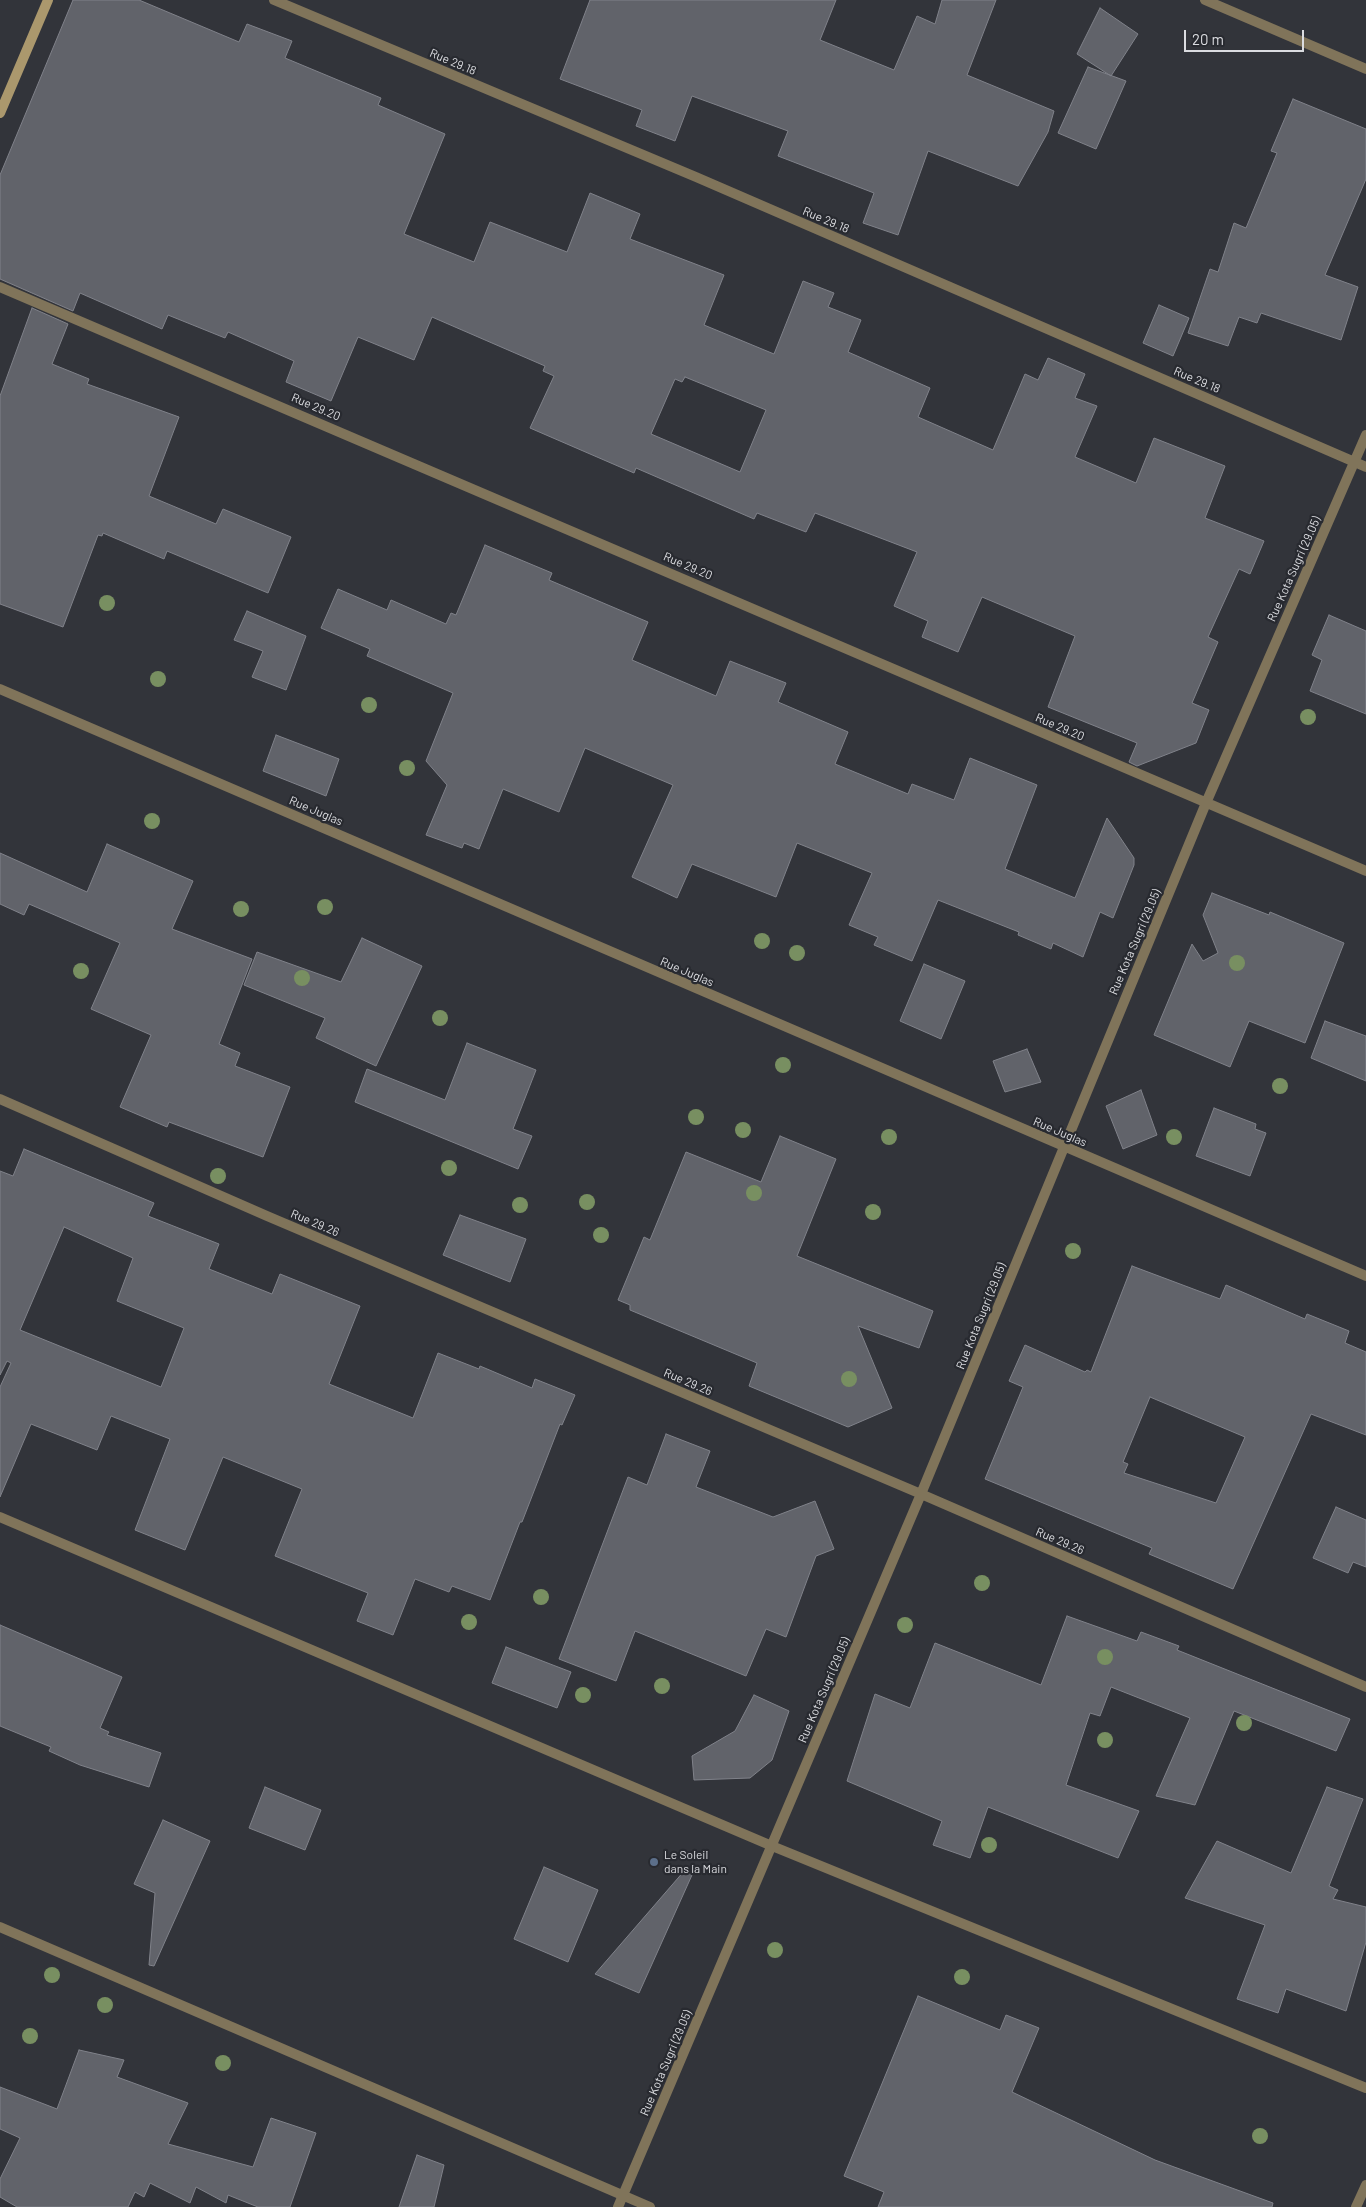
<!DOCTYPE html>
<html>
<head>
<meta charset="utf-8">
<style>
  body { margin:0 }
  #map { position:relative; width:1366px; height:2207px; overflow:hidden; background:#32343a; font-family:Barlow,sans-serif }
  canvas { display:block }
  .scale { position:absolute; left:1184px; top:30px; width:120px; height:22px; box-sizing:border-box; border:2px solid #dbdce0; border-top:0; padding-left:6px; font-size:15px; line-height:18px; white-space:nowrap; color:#dbdce0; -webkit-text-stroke:4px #282a30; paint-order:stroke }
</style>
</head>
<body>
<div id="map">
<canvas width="1366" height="2207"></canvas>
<div class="scale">20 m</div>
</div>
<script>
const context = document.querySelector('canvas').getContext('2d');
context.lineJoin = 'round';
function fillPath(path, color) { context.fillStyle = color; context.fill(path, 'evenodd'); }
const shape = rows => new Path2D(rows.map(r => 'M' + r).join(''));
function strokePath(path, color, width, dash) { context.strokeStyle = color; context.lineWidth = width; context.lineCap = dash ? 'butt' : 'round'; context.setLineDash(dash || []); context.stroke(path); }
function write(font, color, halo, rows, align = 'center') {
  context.font = font + ' Barlow,sans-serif'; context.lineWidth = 4.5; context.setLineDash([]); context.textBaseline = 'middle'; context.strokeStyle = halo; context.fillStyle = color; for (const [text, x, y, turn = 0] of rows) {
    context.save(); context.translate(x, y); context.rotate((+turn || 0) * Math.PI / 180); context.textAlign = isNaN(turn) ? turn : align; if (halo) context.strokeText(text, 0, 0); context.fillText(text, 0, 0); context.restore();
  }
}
const building = shape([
  [73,0,139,0,239,42,247,24,292,41,285,58,381,98,378,105,445,134,404,234,474,262,490,222,567,252,590,193,640,214,630,239,724,275,704,325,774,354,803,281,834,293,828,307,861,320,848,352,930,388,918,417,993,450,1025,374,1038,380,1048,358,1085,374,1075,398,1097,406,1075,457,1136,483,1154,438,1225,466,1205,518,1264,541,1250,574,1239,569,1208,637,1218,642,1192,703,1209,710,1196,743,1137,766,1129,762,1137,743,1048,707,1075,636,982,597,958,652,922,637,928,621,894,606,917,552,815,513,806,532,757,513,754,519,636,468,634,473,530,428,554,376,543,371,545,366,432,317,414,360,358,337,331,401,286,382,294,361,228,332,225,338,168,315,162,329,80,293,73,311,0,279,0,175,73,0],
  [685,377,766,410,740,472,651,434,675,379,682,382,685,377],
  [590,0,836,0,820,40,894,70,917,16,935,24,942,0,996,0,967,75,1054,111,1048,132,1018,186,928,151,898,235,863,223,874,193,778,156,788,131,692,96,675,141,636,126,642,110,560,79,590,0],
  [1100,8,1138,34,1111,76,1077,54,1100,8],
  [1088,67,1126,81,1096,149,1058,133,1088,67],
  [1293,99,1366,129,1366,179,1325,275,1358,287,1341,340,1261,313,1257,323,1239,317,1228,346,1188,333,1210,269,1218,272,1234,223,1246,228,1277,153,1271,151,1293,99],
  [1159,305,1189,318,1173,356,1143,343,1159,305],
  [32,308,68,324,52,364,89,379,87,384,179,417,149,496,216,524,223,509,291,537,268,593,167,551,164,559,103,533,102,536,98,535,63,627,0,604,0,396,32,308],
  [485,545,552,573,549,580,648,622,632,660,716,696,730,661,786,683,778,702,848,732,835,764,908,794,912,784,954,800,970,758,1037,785,1005,869,1075,898,1107,818,1134,858,1134,865,1113,918,1100,912,1083,957,1053,943,1051,949,1018,935,1019,932,938,900,912,961,874,945,878,937,849,925,872,873,797,843,776,897,692,864,677,898,632,877,673,785,585,748,559,812,503,789,479,849,464,843,462,848,426,835,447,785,426,761,453,693,367,656,370,649,321,628,338,589,387,610,391,600,446,624,451,613,456,615,485,545],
  [247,611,306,636,286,690,252,677,263,651,234,640,247,611],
  [1329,615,1366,631,1366,714,1310,691,1322,660,1312,655,1329,615],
  [276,735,339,759,326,796,263,771,276,735],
  [107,844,193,881,172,929,252,959,219,1044,240,1053,235,1066,290,1087,263,1157,169,1122,167,1127,120,1107,151,1035,91,1009,120,943,29,904,24,915,0,904,0,853,87,892,107,844],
  [1212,893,1269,915,1270,912,1344,943,1305,1043,1249,1021,1230,1067,1154,1035,1192,944,1203,961,1218,953,1203,915,1212,893],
  [362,938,422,966,376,1066,316,1038,325,1018,244,985,257,952,341,982,362,938],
  [924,964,965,981,941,1039,900,1021,924,964],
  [1325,1021,1366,1036,1366,1081,1311,1058,1325,1021],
  [467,1043,536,1070,513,1129,532,1136,518,1169,355,1102,367,1069,445,1100,467,1043],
  [1027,1049,1041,1082,1005,1092,993,1061,1027,1049],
  [1141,1090,1157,1135,1123,1149,1106,1106,1141,1090],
  [1214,1108,1256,1124,1255,1129,1266,1133,1250,1176,1196,1156,1214,1108],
  [780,1136,836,1159,797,1256,933,1311,919,1348,858,1326,892,1408,848,1427,749,1386,757,1363,630,1310,630,1305,618,1300,644,1237,650,1240,686,1152,761,1182,780,1136],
  [24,1149,154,1203,148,1216,219,1244,209,1269,272,1294,280,1274,360,1306,329,1384,413,1418,438,1353,479,1369,480,1366,532,1388,535,1379,575,1395,562,1425,560,1424,522,1522,520,1522,490,1600,452,1586,449,1592,415,1579,393,1635,357,1621,368,1593,275,1556,302,1489,223,1457,185,1550,135,1530,170,1439,111,1416,97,1450,31,1424,0,1497,0,1387,11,1363,7,1361,0,1375,0,1171,13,1176,24,1149],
  [64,1227,133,1258,117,1301,184,1328,161,1387,20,1330,64,1227],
  [460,1215,526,1239,510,1282,443,1255,460,1215],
  [1132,1266,1220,1299,1226,1285,1305,1319,1307,1314,1349,1331,1345,1343,1366,1352,1366,1435,1311,1414,1233,1589,1149,1554,1152,1548,985,1479,1023,1387,1009,1381,1025,1345,1085,1372,1087,1370,1091,1372,1132,1266],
  [1150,1397,1245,1437,1216,1503,1124,1473,1128,1464,1123,1462,1150,1397],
  [666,1434,710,1451,696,1487,773,1517,815,1501,834,1549,816,1556,786,1637,766,1629,746,1676,635,1631,616,1681,559,1659,628,1477,647,1485,666,1434],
  [1336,1507,1366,1520,1366,1567,1353,1562,1348,1573,1313,1558,1336,1507],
  [1067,1616,1137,1641,1141,1632,1179,1646,1177,1650,1350,1719,1336,1751,1234,1711,1195,1805,1156,1796,1190,1718,1111,1687,1100,1716,1090,1713,1066,1785,1139,1811,1118,1858,988,1807,970,1858,933,1845,942,1821,847,1781,875,1694,910,1708,935,1643,1041,1685,1067,1616],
  [0,1625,122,1677,100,1728,109,1732,107,1735,161,1753,149,1787,80,1765,49,1751,51,1747,0,1726,0,1625],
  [506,1647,571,1672,557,1708,492,1683,506,1647],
  [754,1695,789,1711,772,1760,750,1778,694,1780,692,1756,735,1731,754,1695],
  [265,1787,321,1810,305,1850,249,1828,265,1787],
  [1327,1787,1363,1799,1329,1886,1338,1890,1333,1899,1366,1907,1366,1942,1346,2011,1286,1989,1278,2013,1237,1999,1265,1925,1185,1898,1217,1841,1291,1873,1327,1787],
  [163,1820,210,1841,154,1966,149,1965,155,1893,134,1884,163,1820],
  [544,1867,598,1890,568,1962,514,1939,544,1867],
  [685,1870,692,1875,639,1993,595,1974,685,1870],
  [918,1996,1000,2030,1006,2015,1039,2028,1012,2092,1155,2160,1273,2203,1272,2207,878,2207,884,2192,844,2176,918,1996],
  [79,2050,124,2060,117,2077,188,2103,168,2144,253,2167,271,2118,316,2133,290,2207,258,2207,228,2195,226,2203,196,2187,190,2203,150,2183,144,2197,135,2192,128,2207,17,2207,0,2197,0,2179,20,2138,0,2129,0,2087,57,2109,79,2050],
  [417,2155,444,2165,434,2207,399,2207,417,2155]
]);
fillPath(building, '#61636a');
strokePath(building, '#80828a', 1);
strokePath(shape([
  [274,0,696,177,1366,467],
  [1205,0,1366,69],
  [0,287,1366,871],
  [0,689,1366,1276],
  [0,1099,267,1216,921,1494,1366,1687],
  [0,1517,772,1846,1366,2088],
  [0,1927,650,2207],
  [618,2207,921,1494,1206,803,1366,435],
  [1356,2207,1366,2185]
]), '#80745a', 10);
strokePath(shape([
  [0,113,48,0]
]), '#ab986d', 10);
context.fillStyle = '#788f61';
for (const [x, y] of [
  [107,603],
  [158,679],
  [369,705],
  [1308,717],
  [407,768],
  [152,821],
  [325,907],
  [241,909],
  [762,941],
  [797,953],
  [1237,963],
  [81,971],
  [302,978],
  [440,1018],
  [783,1065],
  [1280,1086],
  [696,1117],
  [743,1130],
  [889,1137],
  [1174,1137],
  [449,1168],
  [218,1176],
  [754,1193],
  [587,1202],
  [520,1205],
  [873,1212],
  [601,1235],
  [1073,1251],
  [849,1379],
  [982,1583],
  [541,1597],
  [469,1622],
  [905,1625],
  [1105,1657],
  [662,1686],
  [583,1695],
  [1244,1723],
  [1105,1740],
  [989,1845],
  [775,1950],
  [52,1975],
  [962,1977],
  [105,2005],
  [30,2036],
  [223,2063],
  [1260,2136]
]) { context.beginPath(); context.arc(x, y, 8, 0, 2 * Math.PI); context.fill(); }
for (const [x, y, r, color] of [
  [654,1862,5,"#5c6f8a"]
]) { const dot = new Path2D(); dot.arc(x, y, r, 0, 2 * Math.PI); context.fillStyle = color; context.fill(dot); strokePath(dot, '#282a30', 2); }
write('12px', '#dbdce0', '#282a30', [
  ["Rue 29.18",453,62,23],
  ["Rue 29.18",826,220,23],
  ["Rue 29.18",1197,380,23],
  ["Rue 29.20",316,407,23],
  ["Rue 29.20",688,566,23],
  ["Rue Kota Sugri (29.05)",1294,569,-66],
  ["Rue 29.20",1060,727,23],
  ["Rue Juglas",316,811,23],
  ["Rue Kota Sugri (29.05)",1135,942,-67],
  ["Rue Juglas",687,972,23],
  ["Rue Juglas",1060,1132,23],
  ["Rue 29.26",315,1223,23],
  ["Rue Kota Sugri (29.05)",981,1316,-68],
  ["Rue 29.26",688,1382,23],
  ["Rue 29.26",1060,1541,23],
  ["Rue Kota Sugri (29.05)",824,1690,-67],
  ["Rue Kota Sugri (29.05)",666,2063,-67]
]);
write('12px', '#dbdce0', '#282a30', [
  ["Le Soleil",664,1855],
  ["dans la Main",664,1869]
], 'left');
</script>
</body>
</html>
